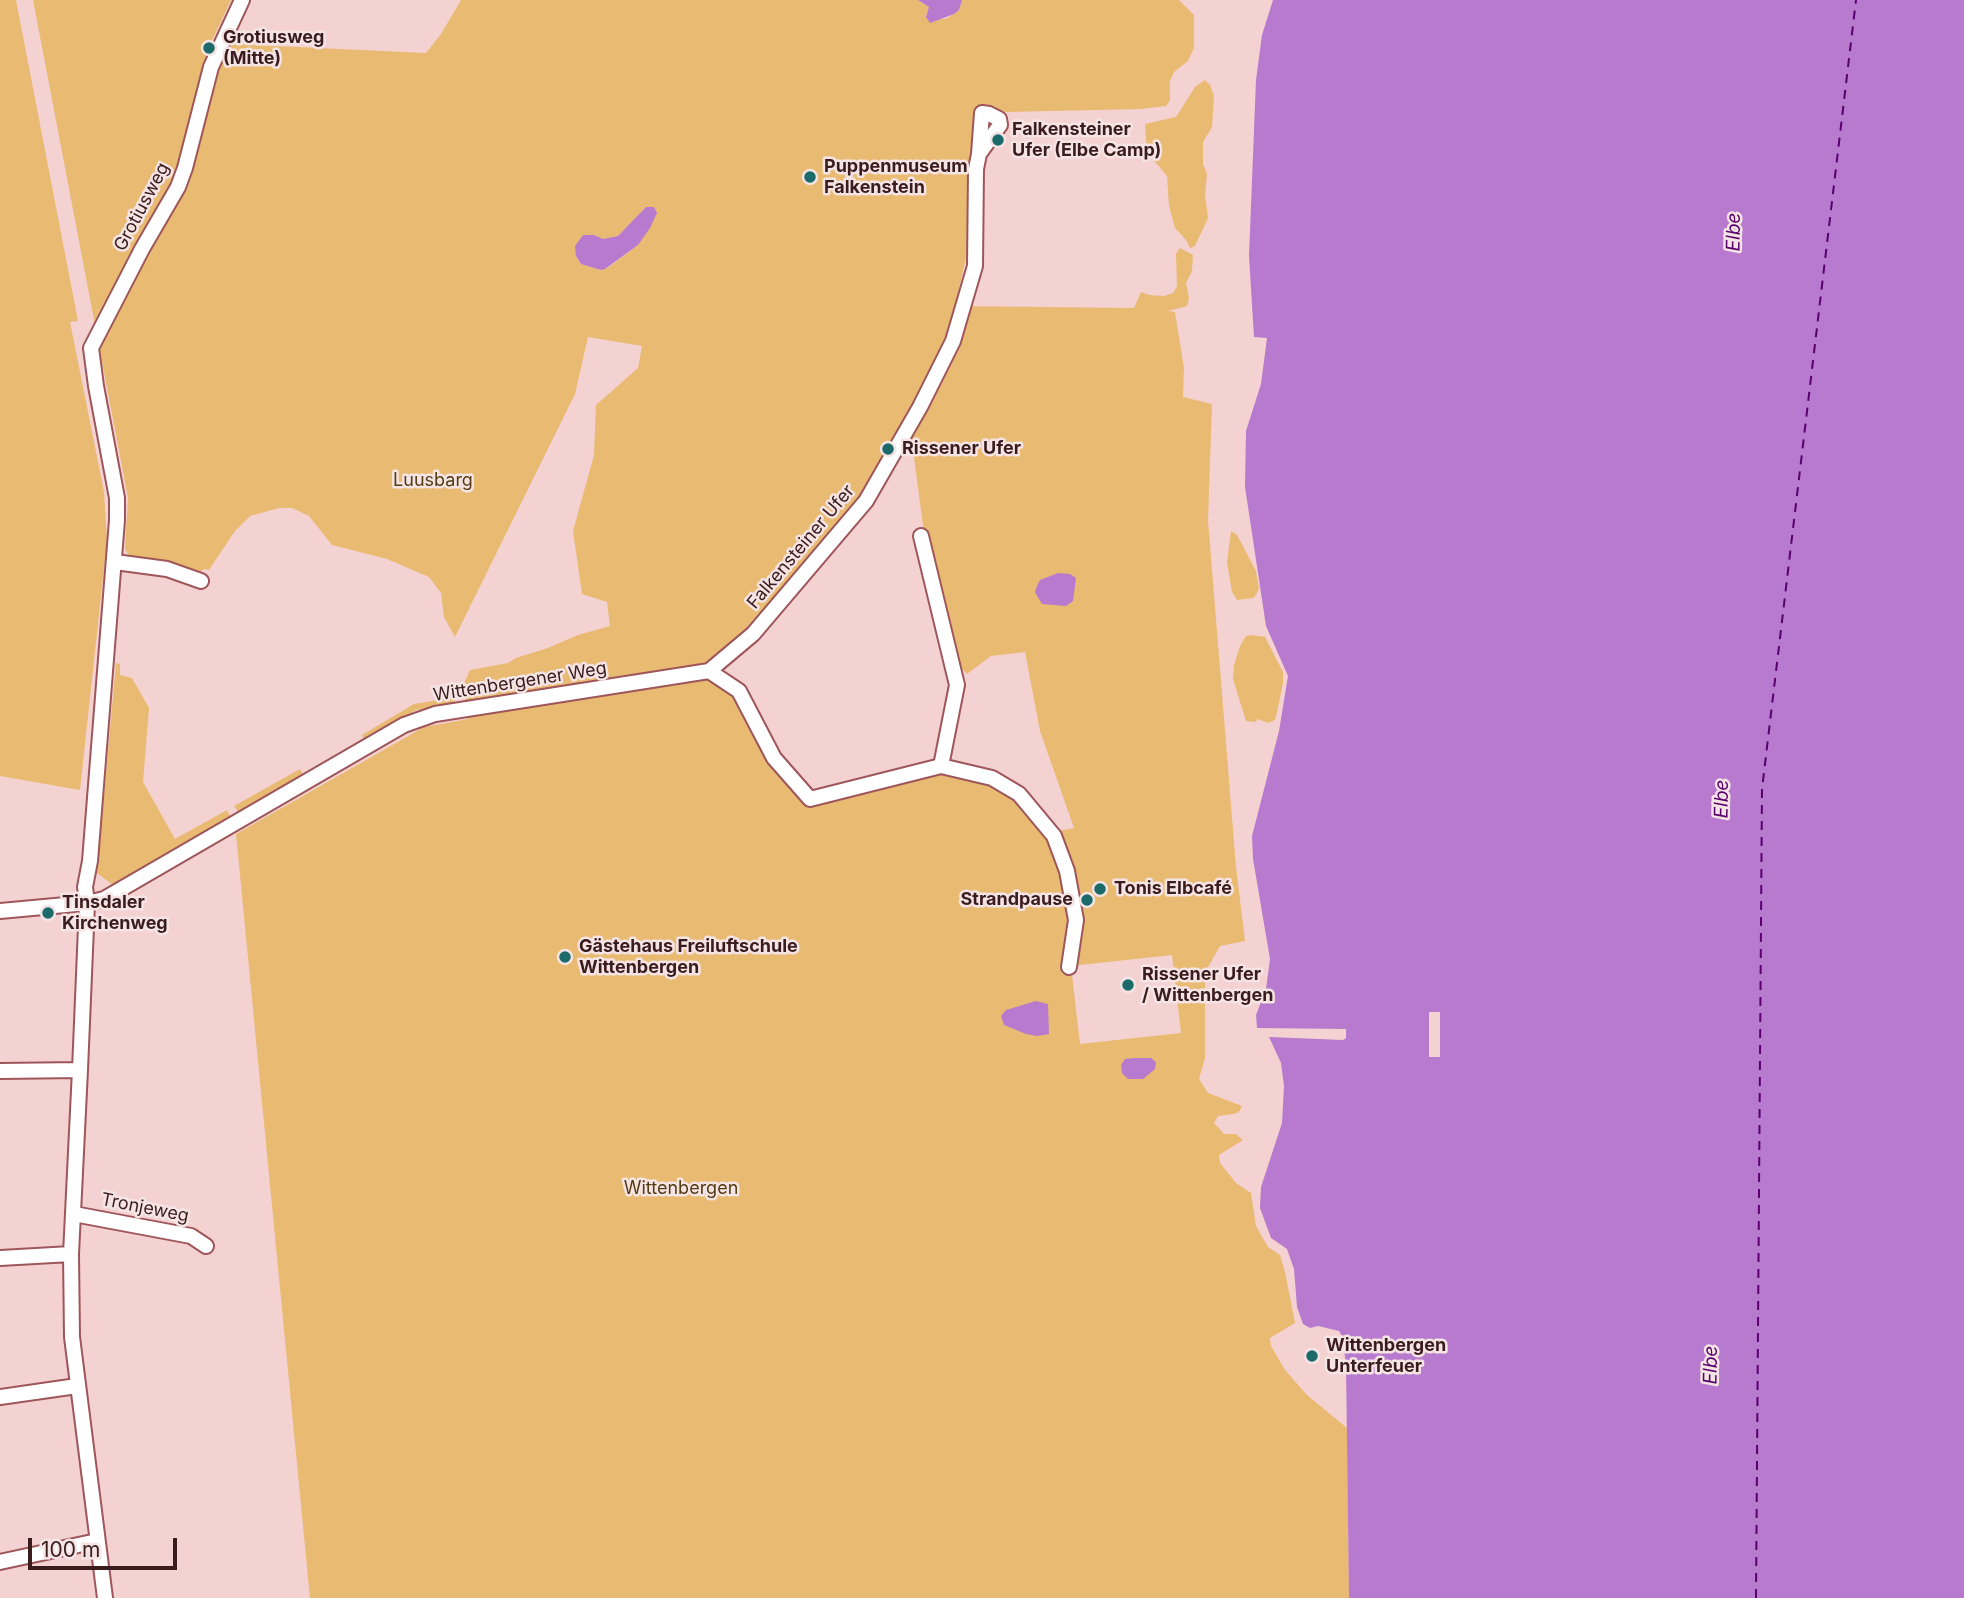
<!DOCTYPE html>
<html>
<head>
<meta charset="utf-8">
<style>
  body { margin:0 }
  #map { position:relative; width:1964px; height:1598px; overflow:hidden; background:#f4d2d2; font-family:Inter,sans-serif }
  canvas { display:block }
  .scale { position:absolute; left:28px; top:1538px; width:149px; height:32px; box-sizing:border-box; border:4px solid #3b1c1e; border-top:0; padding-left:9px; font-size:21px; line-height:24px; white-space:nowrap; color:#3b1c1e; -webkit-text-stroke:5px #f5e4e4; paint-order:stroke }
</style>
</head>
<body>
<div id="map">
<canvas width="1964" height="1598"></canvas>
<div class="scale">100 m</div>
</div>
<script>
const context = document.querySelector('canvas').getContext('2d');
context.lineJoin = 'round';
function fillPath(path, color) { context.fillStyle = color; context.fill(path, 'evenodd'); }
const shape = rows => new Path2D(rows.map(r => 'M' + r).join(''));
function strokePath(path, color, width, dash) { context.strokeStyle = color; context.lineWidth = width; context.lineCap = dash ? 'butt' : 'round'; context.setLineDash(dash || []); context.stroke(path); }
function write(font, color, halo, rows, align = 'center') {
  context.font = font + ' Inter,sans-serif'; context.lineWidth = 5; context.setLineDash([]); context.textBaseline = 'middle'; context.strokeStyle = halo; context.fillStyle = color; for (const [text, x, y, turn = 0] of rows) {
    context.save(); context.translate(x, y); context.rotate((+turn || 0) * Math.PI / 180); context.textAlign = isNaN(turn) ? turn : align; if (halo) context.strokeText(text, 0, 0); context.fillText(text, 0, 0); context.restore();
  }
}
fillPath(shape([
  [0,0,16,0,78,321,70,322,104,492,107,540,80,790,0,776],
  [33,0,231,0,211,43,426,53,441,34,461,0,918,0,929,7,926,17,946,19,959,10,962,0,1179,0,1194,15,1194,48,1188,61,1174,72,1170,81,1170,100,1166,106,1141,109,1007,112,989,110,996,122,985,140,971,236,955,306,1134,308,1141,292,1149,295,1164,296,1173,293,1177,286,1176,254,1180,248,1193,255,1192,271,1186,283,1189,298,1187,306,1168,311,1175,312,1184,368,1183,397,1212,404,1208,520,1236,867,1245,941,1220,946,1208,967,1205,977,1205,1058,1199,1079,1208,1093,1242,1106,1239,1112,1234,1114,1218,1116,1214,1123,1224,1134,1236,1134,1243,1140,1219,1155,1220,1163,1236,1183,1251,1193,1256,1226,1268,1247,1280,1255,1285,1272,1295,1323,1270,1338,1271,1346,1285,1370,1307,1395,1347,1428,1349,1598,310,1598,236,834,424,727,468,719,463,686,470,670,508,663,516,658,548,648,578,635,610,626,607,602,582,594,573,531,594,455,596,405,638,368,642,346,588,337,575,394,455,637,444,617,441,593,429,577,387,559,332,545,309,516,292,508,279,508,250,516,235,531,209,570,204,569,197,574,172,564,129,556,125,549,128,498],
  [646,207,638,245,609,267,601,270,581,264,576,256,594,235,603,239,618,236],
  [909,420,924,533,960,667,967,674,991,656,1025,652,1040,731,1074,828,1048,833,1022,801,988,779,945,768,812,802,771,759,737,692,706,670,753,631,870,495],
  [1172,955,1181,1033,1080,1044,1071,966],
  [1205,80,1210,85,1214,96,1212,127,1203,142,1203,164,1207,174,1205,195,1208,218,1195,246,1190,248,1186,240,1175,228,1169,206,1167,176,1147,152,1145,124,1176,117,1195,87],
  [1231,531,1237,535,1256,571,1259,589,1254,598,1237,600,1232,592,1227,562],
  [1251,635,1265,637,1283,672,1283,683,1277,712,1275,720,1268,723,1258,719,1255,722,1246,721,1233,679,1234,665,1240,646,1246,636],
  [116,663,120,664,120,675,132,678,149,708,143,782,175,839,227,810,231,818,113,885,97,873],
  [456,697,454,704,416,710,365,741,362,735,414,704],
  [300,769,304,777,239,813,234,806]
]), '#e9ba72');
fillPath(shape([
  [918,0,962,0,959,10,954,14,930,23,926,17,929,7],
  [1273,0,1964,0,1964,1598,1349,1598,1346,1364,1342,1336,1339,1331,1318,1326,1310,1328,1303,1324,1297,1307,1294,1269,1287,1249,1271,1238,1260,1208,1261,1187,1282,1123,1284,1086,1281,1063,1269,1037,1343,1040,1346,1038,1346,1029,1257,1028,1256,1015,1266,989,1270,959,1253,859,1252,836,1279,731,1288,676,1266,626,1245,487,1246,431,1261,384,1267,338,1254,337,1249,256,1256,80,1262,35],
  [646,207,654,207,657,213,650,228,638,245,605,269,601,270,581,264,576,256,575,246,583,235,594,235,603,239,618,236],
  [1058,573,1070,574,1076,578,1073,601,1066,606,1042,604,1035,592,1037,586,1040,580],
  [1036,1001,1048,1004,1049,1034,1037,1036,1026,1034,1004,1025,1001,1016,1006,1010],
  [1134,1058,1151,1058,1156,1062,1155,1069,1143,1079,1128,1079,1122,1073,1121,1065,1125,1059]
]), '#b87ace');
fillPath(shape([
  [1429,1012,1440,1012,1440,1057,1429,1057]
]), '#f4d2d2');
strokePath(shape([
  [1756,1598,1762,789,1856,0]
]), '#58006e', 2, [9, 7]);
const minor = shape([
  [921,536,957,685,941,766],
  [115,562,167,569,201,581],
  [709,671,753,634,866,501,920,407,953,341,975,266,976,169,979,154,982,113,989,114,999,119,1000,125,979,154],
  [0,911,87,903,104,899,404,725,435,714,709,671,739,691,774,758,810,799,941,766,992,778,1019,794,1054,836,1067,871,1076,920,1069,967],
  [0,1071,80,1070],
  [74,1214,191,1236,206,1246],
  [0,1258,71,1254],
  [0,1397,77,1386],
  [0,1562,97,1541],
  [105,1598,72,1337,71,1254,80,1070,87,903,85,887,90,861,117,520,117,498,96,386,91,348,142,249,178,187,185,168,211,67,242,0]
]);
strokePath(minor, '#9e565a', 18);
strokePath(minor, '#fff', 14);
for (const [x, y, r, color] of [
  [209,48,7,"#1d6a6b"],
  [998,140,7,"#1d6a6b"],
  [810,177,7,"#1d6a6b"],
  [888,449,7,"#1d6a6b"],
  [1100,889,7,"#1d6a6b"],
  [1087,900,7,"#1d6a6b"],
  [48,913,7,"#1d6a6b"],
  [565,957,7,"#1d6a6b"],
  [1128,985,7,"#1d6a6b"],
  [1312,1356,7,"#1d6a6b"]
]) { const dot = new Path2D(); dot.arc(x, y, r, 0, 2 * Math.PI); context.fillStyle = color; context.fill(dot); strokePath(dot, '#f5e4e4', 2.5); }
write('bold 18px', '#3b1c1e', '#f5e4e4', [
  ["Grotiusweg",223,38],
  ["(Mitte)",223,59],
  ["Falkensteiner",1012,130],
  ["Ufer (Elbe Camp)",1012,151],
  ["Puppenmuseum",824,167],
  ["Falkenstein",824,188],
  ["Rissener Ufer",902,449],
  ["Tonis Elbcafé",1114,889],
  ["Strandpause",1073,900,"right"],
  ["Tinsdaler",62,903],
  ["Kirchenweg",62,924],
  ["Gästehaus Freiluftschule",579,947],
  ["Wittenbergen",579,968],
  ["Rissener Ufer",1142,975],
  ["/ Wittenbergen",1142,996],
  ["Wittenbergen",1326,1346],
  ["Unterfeuer",1326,1367]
], 'left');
write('18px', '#3b1c1e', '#f5e4e4', [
  ["Grotiusweg",142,207,-62],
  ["Falkensteiner Ufer",801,547,-50],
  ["Wittenbergener Weg",520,682,-9],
  ["Tronjeweg",145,1208,11]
]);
write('18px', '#543b11', '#f5e4e4', [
  ["Luusbarg",433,481],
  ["Wittenbergen",681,1189]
]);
write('italic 19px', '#58006e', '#f5e4e4', [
  ["Elbe",1734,232,-89],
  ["Elbe",1722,799,-89],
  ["Elbe",1711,1365,-89]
]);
</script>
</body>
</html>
